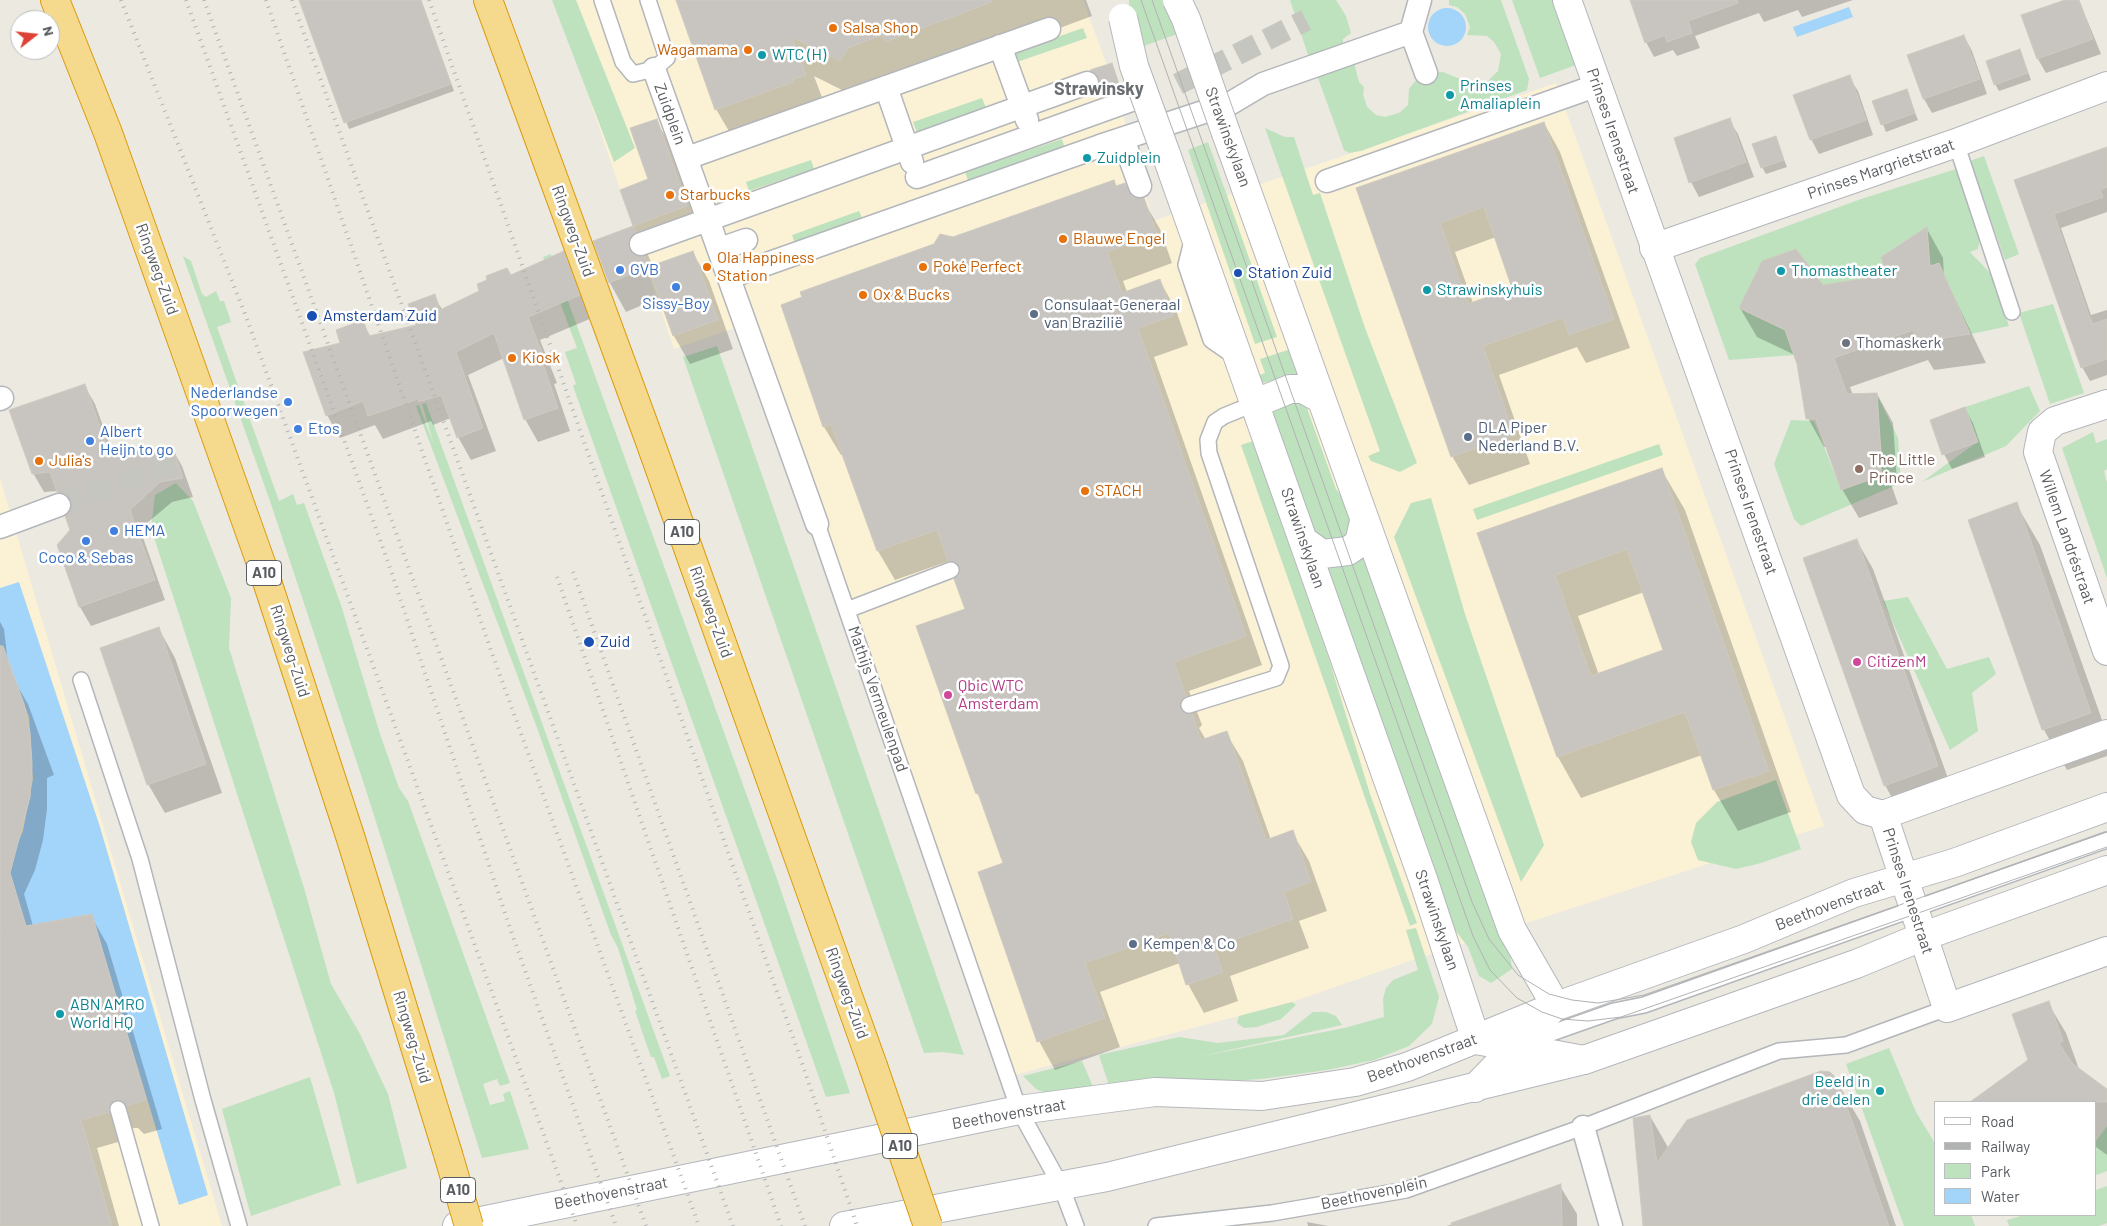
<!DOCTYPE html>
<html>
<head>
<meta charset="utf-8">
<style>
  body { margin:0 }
  #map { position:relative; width:2107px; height:1226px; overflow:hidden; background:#ebe9e0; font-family:Barlow,sans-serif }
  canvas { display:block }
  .legend { position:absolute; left:1934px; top:1101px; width:162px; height:115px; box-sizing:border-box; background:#fff; border:1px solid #bdbebf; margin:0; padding:6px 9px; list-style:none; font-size:15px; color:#595c60 }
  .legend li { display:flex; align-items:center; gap:10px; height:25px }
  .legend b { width:25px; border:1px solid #bdbebf }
  .north { position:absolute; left:10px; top:10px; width:50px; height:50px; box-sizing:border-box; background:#fff; border:1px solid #bdbebf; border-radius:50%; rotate:74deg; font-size:14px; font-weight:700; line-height:20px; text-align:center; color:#595c60 }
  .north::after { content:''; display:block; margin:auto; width:18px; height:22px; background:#dc4235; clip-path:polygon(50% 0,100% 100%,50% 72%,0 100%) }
</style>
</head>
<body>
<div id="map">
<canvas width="2107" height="1226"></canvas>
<ul class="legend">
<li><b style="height:6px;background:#fff"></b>Road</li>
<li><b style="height:6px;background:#b1b2b2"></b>Railway</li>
<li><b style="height:14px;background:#bee2be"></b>Park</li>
<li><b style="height:14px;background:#a3d4f9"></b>Water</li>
</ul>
<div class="north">N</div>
</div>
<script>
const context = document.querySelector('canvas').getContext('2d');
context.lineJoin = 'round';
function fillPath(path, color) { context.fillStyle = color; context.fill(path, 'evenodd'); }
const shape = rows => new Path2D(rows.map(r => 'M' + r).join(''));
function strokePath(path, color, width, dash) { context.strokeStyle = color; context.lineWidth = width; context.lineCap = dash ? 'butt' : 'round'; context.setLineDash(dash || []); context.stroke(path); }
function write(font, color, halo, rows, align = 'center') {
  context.font = font + ' Barlow,sans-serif'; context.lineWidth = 5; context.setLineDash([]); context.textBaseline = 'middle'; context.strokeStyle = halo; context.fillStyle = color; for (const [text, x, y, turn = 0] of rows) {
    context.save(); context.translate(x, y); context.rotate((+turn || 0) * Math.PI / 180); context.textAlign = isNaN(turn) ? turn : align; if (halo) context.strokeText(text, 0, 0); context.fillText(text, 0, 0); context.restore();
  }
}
fillPath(shape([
  [556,0,1083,0,1116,90,1153,221,1556,83,1824,826,1407,962,1292,1002,1010,1076,752,322,674,349],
  [0,478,32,586,222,1226,0,1226]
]), '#fbf2d6');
fillPath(shape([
  [552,0,576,0,635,148,614,162],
  [1129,0,1168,0,1183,32,1138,48,1129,16],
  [1290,0,1336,0,1346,16,1351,33,1343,39,1343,49,1309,58],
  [1449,0,1501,0,1529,79,1527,90,1361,151,1349,153,1344,150,1317,75,1354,63,1359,82,1364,87,1363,94,1367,107,1376,115,1385,117,1399,113,1408,105,1409,89,1421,74,1443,72,1472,84,1481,84,1488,81,1498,71,1501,54,1494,42,1487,36,1467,35,1470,27,1465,14,1457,7,1449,5],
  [1512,0,1554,0,1576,65,1540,78],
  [1083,28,1087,38,1017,62,1014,52],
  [982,98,986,108,917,133,913,122],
  [1265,128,1285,137,1294,137,1313,195,1320,193,1365,328,1417,463,1400,472,1371,461,1368,456,1380,451],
  [1062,139,1065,149,969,183,965,172],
  [1208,142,1277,337,1255,344,1188,150],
  [1984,156,2019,254,2005,260,1970,161],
  [811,160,814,169,749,191,746,182],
  [1956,169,1980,238,1978,249,1970,252,1991,274,2009,326,1971,334,1940,267,1930,267,1927,228,1881,257,1887,275,1827,294,1796,249,1762,261,1739,308,1785,330,1794,355,1729,360,1695,264,1700,258,1861,199],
  [859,211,863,220,795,244,792,235],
  [551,254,776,876,850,1093,826,1097,751,886,573,386,576,384,565,352,577,348,543,257],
  [183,256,191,261,202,294,206,297,216,291,220,301,224,301,231,322,217,327,279,501,293,494,297,505,304,503,341,605,380,734,399,788,408,801,510,1083,500,1086,497,1079,483,1084,490,1105,505,1101,503,1094,510,1091,529,1149,482,1158,365,787,271,504],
  [2053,304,2084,393,2050,404,2019,313],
  [717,346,964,1055,943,1052,924,1053,683,357],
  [1297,347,1301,378,1261,383,1252,378,1265,373,1260,359],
  [2029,386,2040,411,2006,446,1922,482,1977,442,1965,407],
  [1877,395,1898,438,1901,483,1801,526,1794,519,1774,464,1791,420,1814,421,1841,490,1882,475],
  [1303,397,1336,489,1354,514,1510,954,1512,969,1491,983,1479,976,1468,947,1449,922,1269,413,1274,401],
  [426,403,670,1076,662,1079,654,1057,651,1057,635,1011,637,1010,618,948,611,935,536,725,416,406,419,405,434,445,422,404],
  [2093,432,2096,443,2107,439,2107,469,2104,471,2107,483,2107,578,2062,448],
  [1256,440,1277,511,1329,659,1370,794,1417,923,1410,926,1241,445],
  [1659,444,1663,455,1477,520,1473,509],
  [176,483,193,501,231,598,229,648,304,888,331,984,360,1034,388,1094,407,1168,357,1184,334,1093,151,528,155,495],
  [1431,498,1465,614,1544,845,1521,882,1394,537,1411,503],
  [1908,597,1947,669,1989,657,1996,674,1972,693,1978,731,1950,750,1883,601],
  [1776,780,1801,849,1761,863,1736,869,1698,860,1691,842,1696,823,1717,802],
  [1416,928,1439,997,1432,1024,1409,1046,1374,1060,1327,1070,1262,1079,1110,1088,1099,1055,1179,1037,1218,1043,1284,1035,1313,1012,1326,1012,1336,1016,1342,1025,1198,1057,1344,1028,1384,1017,1383,999,1386,988,1393,980,1418,970,1406,930],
  [1292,1002,1296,1005,1281,1019,1257,1027,1244,1028,1237,1023,1239,1016],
  [1889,1048,1916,1112,1936,1145,1936,1215,1971,1215,1975,1226,1904,1226,1846,1064],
  [1082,1061,1094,1089,1046,1093,1036,1089,1023,1076],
  [310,1077,341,1185,251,1216,222,1109],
  [2107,1126,2107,1171,2096,1175,2096,1141],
  [2107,1186,2107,1223,2099,1226,2009,1226,2007,1220,2024,1215,2096,1215,2096,1190]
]), '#bee2be');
fillPath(shape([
  [1849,7,1853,17,1797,37,1793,27],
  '1428 27a19 19 0 1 1 38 0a19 19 0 1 1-38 0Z',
  [19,582,100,827,208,1195,179,1205,92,915,26,926,8,865,23,831,33,779,29,717,10,665,0,650,0,588]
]), '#a3d4f9');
fillPath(shape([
  [301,0,421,0,454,91,349,129],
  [679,0,1086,0,1092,16,864,101,814,76,829,116,740,150,716,109],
  [1631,0,1853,0,1802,17,1798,10,1764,22,1759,13,1695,36,1700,48,1677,56,1673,50,1654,57,1646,42],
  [2066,0,2079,0,2101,54,2046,73,2038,59,2023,15],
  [1964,36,1972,51,1987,94,1932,113,1924,99,1909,55],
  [2020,50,2031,80,1999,91,1995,84],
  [1111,64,1122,91,1102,98,1098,91,1100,82,1092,71],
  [1849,77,1858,91,1873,135,1819,154,1811,139],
  [1906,91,1918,120,1886,132,1874,102],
  [1729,120,1738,134,1754,177,1699,197,1691,182],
  [656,121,669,142,699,229,645,248,651,262,648,266,650,268,693,253,709,281,733,349,690,364,674,336,661,297,626,312,610,283,595,241,635,226,622,191,650,180],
  [1544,123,1560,152,1630,348,1586,363,1577,347,1499,375,1530,464,1469,485,1452,456,1358,189],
  [1496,237,1514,288,1473,303,1455,252],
  [1775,137,1787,167,1766,174,1762,167],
  [2107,149,2107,212,2061,228,2091,315,2107,310,2107,375,2090,381,2082,367,2015,181],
  [1116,187,1132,198,1143,200,1160,229,1172,263,1123,281,1127,292,1160,281,1176,310,1188,345,1154,357,1262,665,1189,691,1202,725,1199,728,1206,740,1226,733,1243,761,1271,840,1292,832,1309,861,1327,911,1299,921,1309,948,1230,976,1238,1001,1204,1013,1188,984,1180,963,1100,992,1120,1047,1055,1070,1039,1041,1005,864,983,804,977,793,966,610,958,577,949,561,895,580,878,551,843,454,841,455,824,427,782,306,953,239],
  [1927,229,1943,258,1944,276,1986,363,1934,370,1928,360,1850,387,1853,395,1877,394,1893,423,1897,482,1891,484,1898,504,1859,518,1842,489,1828,447,1824,447,1808,418,1795,355,1757,337,1740,308,1822,286,1889,276],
  [563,253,576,276,592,318,540,340,557,383,554,384,570,431,538,442,525,419,504,358,468,375,496,451,471,460,458,437,451,418,433,425,431,421,383,439,375,425,340,438,327,415,342,343,362,322,371,337,417,326,434,296,443,311],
  [84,385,95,404,112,451,149,454,171,447,182,466,193,497,172,502,140,529,165,600,91,626,80,607,70,512,58,491,44,492,33,473],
  [1965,409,1973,423,1985,457,1952,469,1944,454],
  [1661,469,1685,510,1791,812,1738,831,1714,790,1702,755,1581,798,1558,757,1479,534],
  [1644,592,1665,651,1599,675,1578,616],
  [2016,504,2040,545,2107,734,2107,756,2067,770,2044,730,1969,521],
  [1857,541,1873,569,1954,795,1901,814,1885,785],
  [0,622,4,629,9,672,28,704,54,775,47,778,47,809,43,840,35,870,24,894,33,926,91,916,107,944,162,1129,144,1134,138,1128,132,1128,125,1135,125,1140,97,1148,119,1226,0,1226],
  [159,629,175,658,222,793,165,813,148,784],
  [2048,1003,2066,1033,2079,1069,2107,1091,2107,1155,2096,1147,2096,1102,1986,1102,1982,1095,2029,1060],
  [1836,1080,1860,1121,1896,1226,1644,1226,1650,1116,1669,1149],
  [1560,1186,1577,1214,1577,1226,1447,1226],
  [1307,1222,1328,1226,1308,1226]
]), '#0003');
const building = shape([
  [299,0,421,0,451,84,344,123,299,0],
  [676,0,992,0,992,2,885,42,882,35,848,48,840,61,792,37,806,75,794,79,794,82,715,110,676,0],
  [1630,0,1737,0,1738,3,1688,21,1692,33,1667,42,1665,35,1645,43,1630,0],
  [2065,0,2079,0,2093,39,2037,59,2021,15,2065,0],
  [1964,35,1980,79,1923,99,1907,55,1964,35],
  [2020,49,2028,73,1994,85,1986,61,2020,49],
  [1112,63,1119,84,1097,92,1099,79,1090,70,1112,63],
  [1850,75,1866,120,1810,140,1793,95,1850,75],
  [1907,89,1915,113,1881,125,1872,101,1907,89],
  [1730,118,1746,162,1689,183,1674,138,1730,118],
  [657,119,687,206,633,226,620,190,648,179,630,128,657,119],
  [1544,122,1614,319,1569,335,1563,318,1483,346,1514,435,1451,457,1356,188,1544,122],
  [1484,207,1512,288,1468,304,1440,223,1484,207],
  [1776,136,1784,160,1761,168,1752,144,1776,136],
  [2107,147,2107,187,2100,190,2103,197,2054,214,2089,316,2093,324,2107,319,2107,359,2081,368,2014,180,2107,147],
  [1114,180,1116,186,1125,183,1132,196,1144,198,1157,234,1107,252,1122,293,1160,279,1173,316,1138,328,1246,636,1174,662,1186,696,1182,699,1180,707,1183,712,1192,714,1201,740,1227,731,1266,840,1293,830,1311,882,1284,892,1293,919,1214,947,1223,972,1186,985,1169,933,1085,963,1105,1018,1037,1042,978,872,1003,863,978,793,976,794,916,626,965,609,954,579,959,575,960,567,956,562,948,561,937,530,877,551,831,424,823,427,781,305,802,297,800,292,934,244,940,234,953,237,1114,180],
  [633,226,636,232,628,241,629,249,633,254,645,256,648,267,609,283,593,241,633,226],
  [1927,227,1930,266,1939,263,1970,334,1917,342,1913,330,1834,358,1847,394,1877,393,1881,453,1875,455,1883,475,1841,490,1816,419,1806,419,1797,364,1785,330,1739,308,1762,261,1796,249,1823,285,1887,275,1881,257,1927,227],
  [564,251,580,295,528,317,545,360,542,361,558,408,524,420,494,333,456,352,483,428,457,438,441,395,419,402,418,399,368,416,363,401,326,416,303,352,340,343,336,330,363,320,369,336,416,325,408,304,435,294,440,310,479,291,477,284,487,280,486,276,507,268,511,275,564,251],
  [693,251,718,320,673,336,648,267,693,251],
  [85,384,108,449,149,453,172,445,183,478,160,482,130,510,155,580,79,607,57,545,70,530,65,516,72,508,71,501,67,495,57,492,50,472,32,474,9,410,85,384],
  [1965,407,1978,442,1942,455,1930,420,1965,407],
  [1662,468,1769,771,1713,790,1685,712,1557,757,1477,533,1662,468],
  [1627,549,1663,650,1591,676,1555,575,1627,549],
  [2017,502,2091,713,2042,730,1968,520,2017,502],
  [1857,539,1938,766,1884,786,1803,558,1857,539],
  [159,627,206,764,147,785,100,648,159,627],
  [0,646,3,646,24,704,30,733,32,764,30,797,10,873,26,926,92,914,146,1100,127,1106,121,1100,115,1100,109,1106,109,1112,81,1120,112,1226,0,1226,0,646],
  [2049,1001,2063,1041,2059,1044,2073,1064,2107,1089,2107,1102,1970,1102,2028,1060,2012,1014,2049,1001],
  [1821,1071,1830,1072,1837,1079,1889,1226,1643,1226,1633,1118,1650,1115,1657,1163,1687,1120,1821,1071],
  [1561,1184,1562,1226,1452,1226,1451,1223,1561,1184]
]);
fillPath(building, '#c8c5c0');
strokePath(building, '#cfcabf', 1);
strokePath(shape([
  [1178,84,1306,20],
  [59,505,173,463]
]), '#c6c6c0', 22, [22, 11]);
const service = shape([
  [602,0,623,62,633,74,654,69,667,58,648,0],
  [1956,143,2012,312],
  [1193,237,1186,265,1211,340,1237,358],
  [817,524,1019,1110,1061,1186,1076,1226],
  [847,610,951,570],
  [81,680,140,859,203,1100,239,1226],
  [1189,705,1276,678,1281,666,1209,453,1208,440,1215,422,1224,416,1256,403],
  [1526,1042,1614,1011,1644,1005,2107,840],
  [118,1109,151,1226],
  [1156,1226,1272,1213,1406,1190,1583,1127,1779,1051,1846,1045,1947,1008]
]);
const pedestrian = shape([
  [1411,32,1420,0],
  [1000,46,1027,120],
  [654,69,817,524],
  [886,87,912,162],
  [1123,139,1140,186],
  [687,158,1049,29],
  [917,177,1140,97],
  [1327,181,1598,85],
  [641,244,1087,83],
  [720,249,746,240],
  [730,277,1100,146,1231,103,1263,84,1411,32,1426,73],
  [0,399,2,398],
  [0,527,59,505],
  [1583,1127,1611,1226]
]);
const minor = shape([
  [1567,0,1851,795,1865,810,1883,815,1947,1008,2107,951],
  [1654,248,1956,143,2107,86],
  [2107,404,2055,421,2042,432,2038,452,2107,651],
  [1883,815,2107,734]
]);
const tertiary = shape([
  [1226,133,1512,930,1549,994,1554,1007,1475,1088],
  [1166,154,1423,879,1476,1040,1584,1060],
  [1256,403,1290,389,1303,389,1321,399],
  [1304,541,1322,554,1348,551,1359,543,1364,521]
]);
const secondary = shape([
  [457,1226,1019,1110,1155,1092,1262,1096,1355,1082,1407,1067,1554,1007,1744,939,1854,893,1954,863,2107,807],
  [844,1226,1107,1177,1584,1060,1856,964,1924,936,2107,870]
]);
const motorway = shape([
  [55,0,108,133,262,566,351,839,448,1154],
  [488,0,648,436,873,1066]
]);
strokePath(service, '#b3b6ba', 18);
strokePath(pedestrian, '#b3b6ba', 25);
strokePath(minor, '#b3b6ba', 30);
strokePath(tertiary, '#b3b6ba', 30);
strokePath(secondary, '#b4b7bc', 30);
strokePath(motorway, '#dc9b0f', 30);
strokePath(service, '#fff', 15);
strokePath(pedestrian, '#fff', 22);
strokePath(minor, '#fff', 28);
strokePath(tertiary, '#fff', 28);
strokePath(secondary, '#fff', 28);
strokePath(motorway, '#f5da8e', 28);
strokePath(shape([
  [1141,0,1473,936,1490,970,1517,998,1542,1012,1562,1019,1588,1021,1621,1017,2107,847],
  [1152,0,1472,902,1489,939,1518,975,1549,994,1572,1000,1598,1003,1644,995,2107,832]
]), '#b1b2b2', 1);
strokePath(shape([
  [121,0,247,319,577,1226],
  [186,0,389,565,511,931,616,1226],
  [204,0,646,1226],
  [266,0,493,656,699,1226],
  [292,0,733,1226],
  [429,0,802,1063,857,1226],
  [573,572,805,1226],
  [557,577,781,1226]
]), '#b1b2b2', 4, [1, 6]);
const tertiaryBridge = shape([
  [1177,0,1186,19,1226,133],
  [1123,18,1134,66,1166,154]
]);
const motorwayBridge = shape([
  [873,1066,928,1226],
  [448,1154,469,1226]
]);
strokePath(tertiaryBridge, '#b3b6ba', 30, []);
strokePath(motorwayBridge, '#dc9b0f', 30, []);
strokePath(tertiaryBridge, '#fff', 28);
strokePath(motorwayBridge, '#f5da8e', 28);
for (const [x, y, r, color] of [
  [833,28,5,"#e8710a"],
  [748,50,5,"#e8710a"],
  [762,55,5,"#0f9aa8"],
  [1450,95,5,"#0f9aa8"],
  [1087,158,5,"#0f9aa8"],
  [670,195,5,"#e8710a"],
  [1063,239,5,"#e8710a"],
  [707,267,5,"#e8710a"],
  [923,267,5,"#e8710a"],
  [620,270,5,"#3f7fe0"],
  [1781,271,5,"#0f9aa8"],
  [1238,273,5,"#1a4fb4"],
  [676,287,5,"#3f7fe0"],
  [1427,290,5,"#0f9aa8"],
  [863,295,5,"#e8710a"],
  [1034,314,5,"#5c6f8a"],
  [312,316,6,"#1a4fb4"],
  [1846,343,5,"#6b7280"],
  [512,358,5,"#e8710a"],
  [288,402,5,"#3f7fe0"],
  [298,429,5,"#3f7fe0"],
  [1468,437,5,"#5c6f8a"],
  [90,441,5,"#3f7fe0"],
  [39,461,5,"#e8710a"],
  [1859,469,5,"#8d6e63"],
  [1085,491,5,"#e8710a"],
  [114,531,5,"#3f7fe0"],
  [86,541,5,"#3f7fe0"],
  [589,642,6,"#1a4fb4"],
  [1857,662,5,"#d1479c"],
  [948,695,5,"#d1479c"],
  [1133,944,5,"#5c6f8a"],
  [60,1014,5,"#0f9aa8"],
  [1880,1091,5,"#0f9aa8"]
]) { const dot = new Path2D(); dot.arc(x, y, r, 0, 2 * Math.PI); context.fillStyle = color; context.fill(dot); strokePath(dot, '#fff', 2); }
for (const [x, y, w] of [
  [682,532,35],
  [264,573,35],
  [900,1146,35],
  [458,1190,35]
]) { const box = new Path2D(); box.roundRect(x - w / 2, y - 12.5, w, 25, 4); context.fillStyle = '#fff'; context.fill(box); strokePath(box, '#595c60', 1); }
write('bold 15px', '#595c60', null, [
  ["A10",682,532],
  ["A10",264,573],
  ["A10",900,1146],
  ["A10",458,1190]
]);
write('16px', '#c56008', '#fff', [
  ["Salsa Shop",843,28],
  ["Wagamama",738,50,"right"],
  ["Starbucks",680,195],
  ["Blauwe Engel",1073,239],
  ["Ola Happiness",717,258],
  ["Station",717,276],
  ["Poké Perfect",933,267],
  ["Ox & Bucks",873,295],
  ["Kiosk",522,358],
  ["Julia's",49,461],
  ["STACH",1095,491]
], 'left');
write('16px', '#0d838f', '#fff', [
  ["WTC (H)",772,55],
  ["Prinses",1460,86],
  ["Amaliaplein",1460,104],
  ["Zuidplein",1097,158],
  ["Thomastheater",1791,271],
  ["Strawinskyhuis",1437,290],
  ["ABN AMRO",70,1005],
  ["World HQ",70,1023],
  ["Beeld in",1870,1082,"right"],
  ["drie delen",1870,1100,"right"]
], 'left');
write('16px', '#595c60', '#fff', [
  ["Zuidplein",670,114,70],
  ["Prinses Irenestraat",1613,131,71],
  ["Strawinskylaan",1228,137,70],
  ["Prinses Margrietstraat",1881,169,-19],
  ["Ringweg-Zuid",573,231,70],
  ["Ringweg-Zuid",157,269,70],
  ["Prinses Irenestraat",1751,512,71],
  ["Willem Landréstraat",2067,537,71],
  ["Strawinskylaan",1303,538,71],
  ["Ringweg-Zuid",711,612,70],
  ["Ringweg-Zuid",290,651,72],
  ["Mathijs Vermeulenpad",878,699,71],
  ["Prinses Irenestraat",1908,891,72],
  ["Beethovenstraat",1830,905,-21],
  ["Strawinskylaan",1437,920,71],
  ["Ringweg-Zuid",847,993,70],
  ["Ringweg-Zuid",412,1037,73],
  ["Beethovenstraat",1422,1058,-20],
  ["Beethovenstraat",1009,1114,-10],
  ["Beethovenstraat",611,1193,-11],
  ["Beethovenplein",1374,1193,-12]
]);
write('16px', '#366cbe', '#fff', [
  ["GVB",630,270],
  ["Sissy-Boy",676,304,"center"],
  ["Nederlandse",278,393,"right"],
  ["Spoorwegen",278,411,"right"],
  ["Etos",308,429],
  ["Albert",100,432],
  ["Heijn to go",100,450],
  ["HEMA",124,531],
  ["Coco & Sebas",86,558,"center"]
], 'left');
write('16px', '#164399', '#fff', [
  ["Station Zuid",1248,273],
  ["Amsterdam Zuid",323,316],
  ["Zuid",600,642]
], 'left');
write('16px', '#4e5e75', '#fff', [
  ["Consulaat-Generaal",1044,305],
  ["van Brazilië",1044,323],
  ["DLA Piper",1478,428],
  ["Nederland B.V.",1478,446],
  ["Kempen & Co",1143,944]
], 'left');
write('16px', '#5b616d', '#fff', [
  ["Thomaskerk",1856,343]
], 'left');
write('16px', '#785e54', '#fff', [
  ["The Little",1869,460],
  ["Prince",1869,478]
], 'left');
write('16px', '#b23c85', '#fff', [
  ["CitizenM",1867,662],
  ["Qbic WTC",958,686],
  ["Amsterdam",958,704]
], 'left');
write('bold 18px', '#6a6e72', '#fff', [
  ["Strawinsky",1099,89]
]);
</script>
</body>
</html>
